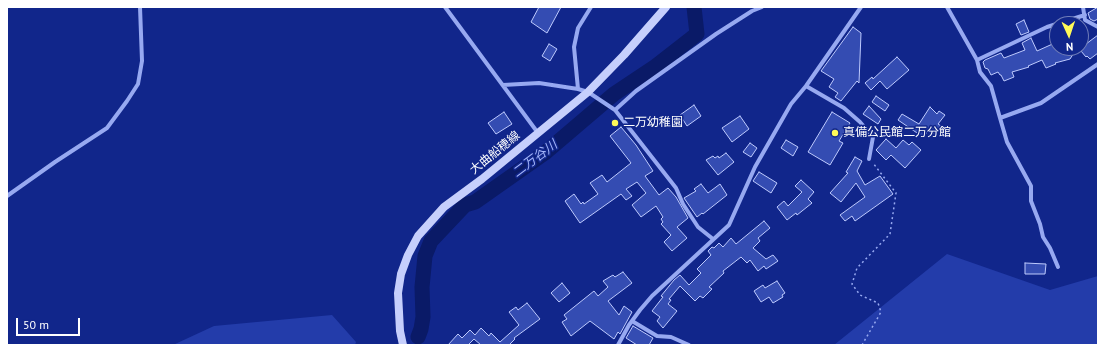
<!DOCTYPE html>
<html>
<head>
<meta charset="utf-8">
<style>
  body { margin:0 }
  #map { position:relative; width:1105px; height:352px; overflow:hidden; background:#11268b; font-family:"PT Sans",sans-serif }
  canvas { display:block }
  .frame { position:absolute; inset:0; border:8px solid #fff; pointer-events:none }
  .north { position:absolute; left:1049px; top:16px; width:40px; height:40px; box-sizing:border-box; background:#11268b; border:1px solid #707db9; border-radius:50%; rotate:177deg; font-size:11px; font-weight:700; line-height:16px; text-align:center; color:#fff }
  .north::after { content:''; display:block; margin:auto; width:14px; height:18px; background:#fffa58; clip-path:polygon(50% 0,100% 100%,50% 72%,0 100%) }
  .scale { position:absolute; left:16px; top:318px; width:64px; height:18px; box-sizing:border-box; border:2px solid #fff; border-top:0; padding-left:5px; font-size:12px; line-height:14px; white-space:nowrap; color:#fff; -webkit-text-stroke:3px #11268b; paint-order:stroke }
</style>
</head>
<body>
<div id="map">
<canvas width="1105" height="352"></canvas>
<div class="frame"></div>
<div class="north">N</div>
<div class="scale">50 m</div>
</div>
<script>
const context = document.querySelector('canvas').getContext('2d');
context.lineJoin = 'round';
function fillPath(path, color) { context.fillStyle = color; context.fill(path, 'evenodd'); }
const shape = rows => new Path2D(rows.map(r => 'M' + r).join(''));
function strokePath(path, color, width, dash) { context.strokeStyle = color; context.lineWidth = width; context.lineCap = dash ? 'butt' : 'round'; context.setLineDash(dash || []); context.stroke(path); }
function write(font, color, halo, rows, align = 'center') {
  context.font = font + ' "PT Sans","Noto Sans JP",sans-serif'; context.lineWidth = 3; context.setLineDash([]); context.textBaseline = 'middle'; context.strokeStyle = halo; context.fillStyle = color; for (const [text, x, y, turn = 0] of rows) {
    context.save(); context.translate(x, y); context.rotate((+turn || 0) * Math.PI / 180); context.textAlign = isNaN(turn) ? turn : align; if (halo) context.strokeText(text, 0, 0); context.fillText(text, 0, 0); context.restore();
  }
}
fillPath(shape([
  [947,254,1050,290,1098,276,1098,345,834,345],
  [332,315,356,342,355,345,173,345,214,326]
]), '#233caa');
strokePath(shape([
  [418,337,421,329,423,317,422,287,425,256,431,241,465,205,475,202,546,152,614,94,656,66,697,34,694,7]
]), '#0a1a67', 15);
const building = shape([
  [539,7,561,7,547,33,531,22,539,7],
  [1098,7,1098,19,1094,21,1090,19,1088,13,1098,7],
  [1024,20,1029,32,1021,35,1016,24,1024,20],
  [853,27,861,33,859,83,857,81,841,101,835,97,838,93,829,87,834,79,821,71,853,27],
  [1098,35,1098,53,1090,59,1087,56,1086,57,1081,51,1081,37,1086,44,1098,35],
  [1031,38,1037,51,1057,42,1057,48,1077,48,1070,59,1055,63,1056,64,1046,68,1042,60,1028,66,1029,67,1012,72,1014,77,1004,81,1001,75,1000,75,998,72,991,75,988,69,985,68,983,62,985,60,1001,53,1004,58,1025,50,1022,43,1031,38],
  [549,44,557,49,550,61,542,56,549,44],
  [897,57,909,70,887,89,880,81,871,90,865,83,872,77,873,79,897,57],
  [876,96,889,105,885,111,872,102,876,96],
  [694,105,701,116,687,126,680,115,694,105],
  [869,106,881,119,878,124,863,114,869,106],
  [930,107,937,114,939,111,945,115,938,124,941,126,935,134,929,130,923,137,898,120,902,114,919,124,930,107],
  [504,112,512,124,496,134,488,123,504,112],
  [832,112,850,123,839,141,843,143,830,165,808,152,832,112],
  [740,116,749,129,732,142,722,128,740,116],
  [621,127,636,145,653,171,645,176,659,195,668,188,676,197,688,218,677,227,687,238,672,251,664,242,671,235,661,224,663,222,661,219,663,217,656,206,641,217,632,205,646,193,637,182,626,189,632,196,626,200,621,194,580,223,565,201,574,194,581,204,583,202,584,204,598,194,590,183,602,175,607,182,631,163,610,136,621,127],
  [886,139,896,148,903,140,909,145,912,142,921,150,905,168,891,155,886,160,876,150,886,139],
  [786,140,798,147,793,156,781,148,786,140],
  [750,143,757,148,751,157,743,152,750,143],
  [726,153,734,162,718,175,706,160,713,156,715,158,718,156,719,158,726,153],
  [855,157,862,161,857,171,865,185,880,176,893,194,855,221,852,216,845,221,840,215,865,197,856,183,841,202,830,193,848,173,846,172,855,157],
  [759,172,777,183,771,193,753,181,759,172],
  [801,180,814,192,808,199,812,203,797,215,796,213,787,220,777,207,784,201,788,206,802,192,795,186,801,180],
  [701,184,708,193,720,184,727,195,703,214,702,213,697,217,684,198,696,191,694,189,701,184],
  [764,221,770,228,758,238,760,241,753,248,766,259,773,255,778,261,766,269,764,266,758,271,750,260,747,263,741,257,723,271,724,273,709,287,712,289,703,298,700,296,695,301,680,286,669,299,671,300,668,304,677,311,663,328,657,321,660,317,652,311,663,297,661,296,674,280,680,275,689,285,701,273,697,269,711,255,708,251,712,247,714,248,719,243,723,247,731,238,736,244,764,221],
  [1025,263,1046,264,1045,274,1025,274,1025,263],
  [623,272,632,283,608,301,619,315,624,306,632,312,620,334,618,332,614,339,590,321,571,336,562,322,567,319,564,315,594,291,598,296,608,287,603,281,613,275,615,277,623,272],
  [777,281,785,293,782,295,783,297,773,303,769,297,761,302,754,291,763,285,765,288,777,281],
  [562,283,570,293,559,302,551,293,562,283],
  [527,303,540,319,514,338,515,339,509,345,481,345,474,339,469,344,470,345,448,345,458,334,462,338,470,330,475,335,481,328,489,336,491,333,500,342,519,325,509,312,516,307,518,310,527,303],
  [633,326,653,338,649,345,637,345,626,338,633,326]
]);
fillPath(building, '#344cb2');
strokePath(building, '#becafd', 1);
strokePath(shape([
  [862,345,881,312,878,303,860,295,852,284,857,268,890,234,896,193,873,163]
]), '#97a9f1', 1.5, [2, 3]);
strokePath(shape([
  [445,7,538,133],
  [947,7,977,60,980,72,991,86,1000,118,1041,103,1098,64],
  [1083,7,1085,20,1098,27],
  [977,60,1047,27,1085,15],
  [503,85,539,83,578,89,588,92,615,110,676,188,683,204,698,227,713,239],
  [806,86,844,108,860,122,873,137,869,159],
  [578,89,574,47,578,28,591,7],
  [615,110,636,91,716,34,752,11,762,7],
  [1000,118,1007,142,1031,186,1031,201,1040,224,1043,237,1050,248,1058,267],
  [7,196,55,162,107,128,127,101,138,84,142,61,140,7],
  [632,321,657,336,671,337,689,345],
  [618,345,629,325,640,310,652,296,729,225,755,167,791,104,806,86,861,7]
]), '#97a9f1', 4);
strokePath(shape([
  [403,345,400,331,398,293,401,274,408,255,418,236,444,207,482,179,588,92,624,55,666,7]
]), '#c6cffc', 8);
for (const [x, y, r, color] of [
  [615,123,4,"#fffa58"],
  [835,133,4,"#fffa58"]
]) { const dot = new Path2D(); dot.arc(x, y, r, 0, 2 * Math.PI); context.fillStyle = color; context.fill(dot); strokePath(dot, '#11268b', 1.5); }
write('12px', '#fff', '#11268b', [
  ["二万幼稚園",623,123],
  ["真備公民館二万分館",843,133]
], 'left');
write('12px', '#fff', '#11268b', [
  ["大曲船穂線",495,153,-39]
]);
write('italic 13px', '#a3b4f9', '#11268b', [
  ["二万谷川",535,159,-37]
]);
</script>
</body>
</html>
